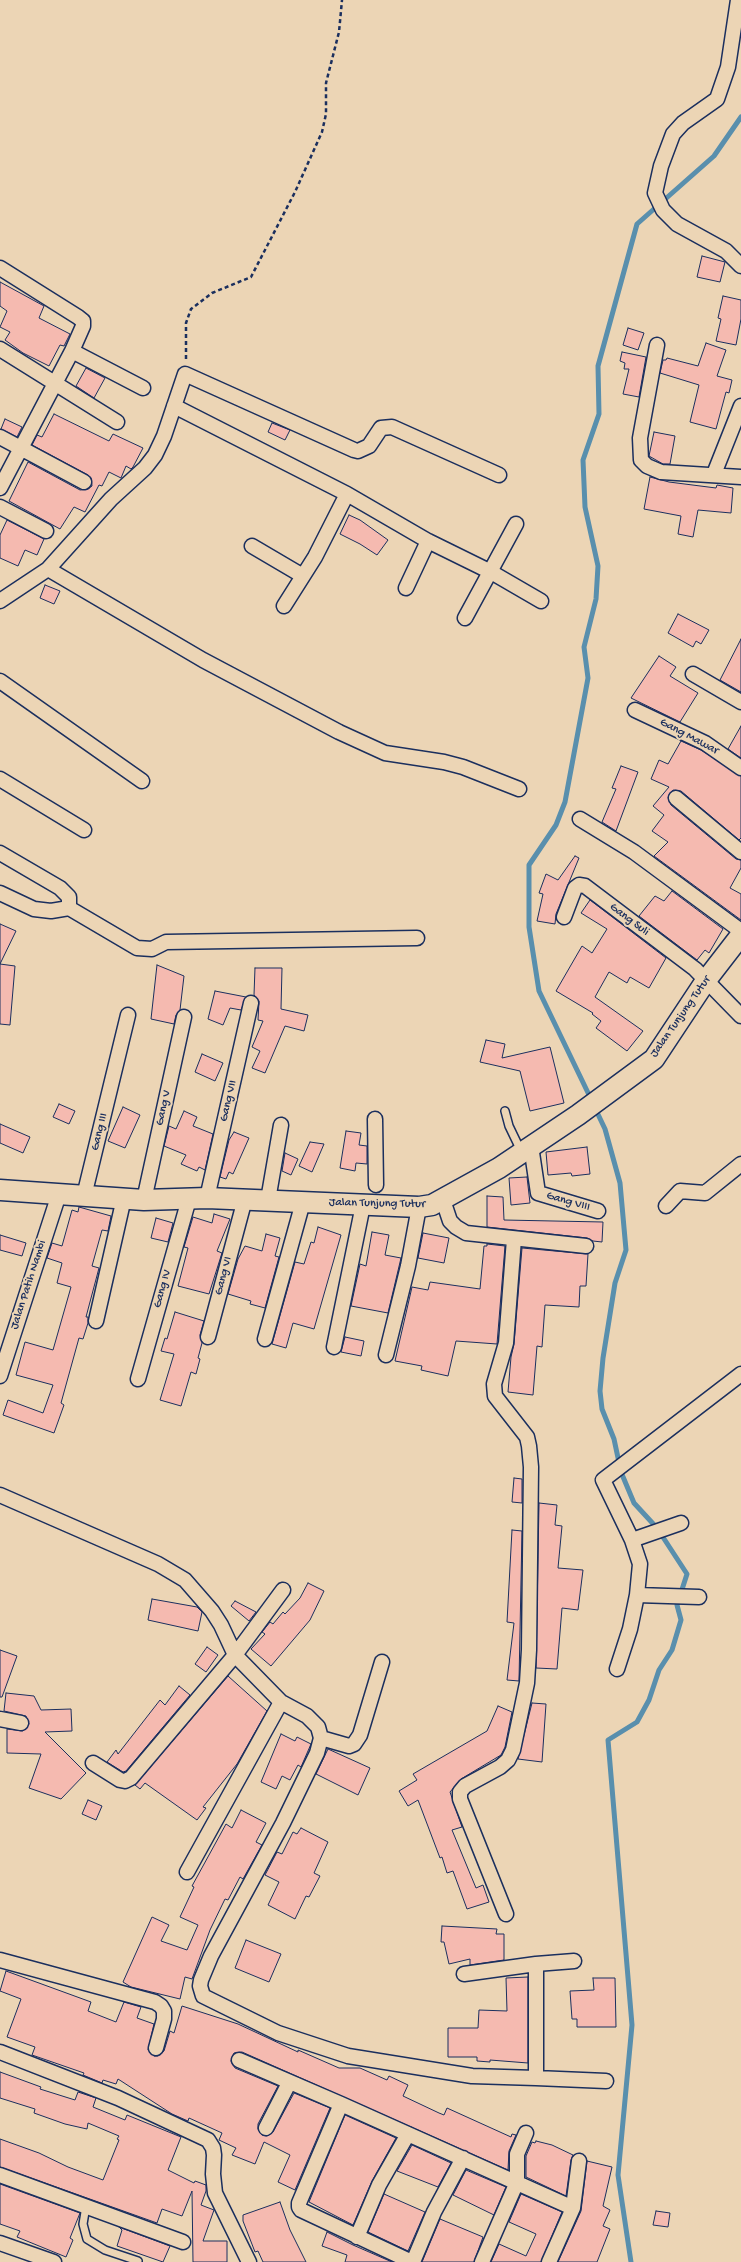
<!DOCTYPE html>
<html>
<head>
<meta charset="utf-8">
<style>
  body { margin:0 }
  canvas { display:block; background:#ecd5b5 }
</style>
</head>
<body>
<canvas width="741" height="2262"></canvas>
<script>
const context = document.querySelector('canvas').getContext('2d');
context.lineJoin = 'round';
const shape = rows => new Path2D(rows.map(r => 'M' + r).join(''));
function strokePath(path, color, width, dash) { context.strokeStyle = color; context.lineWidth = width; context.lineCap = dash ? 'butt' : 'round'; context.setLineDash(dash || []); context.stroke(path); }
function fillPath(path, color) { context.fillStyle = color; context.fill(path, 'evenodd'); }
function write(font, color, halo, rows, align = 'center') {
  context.font = font + ' "Gochi Hand",sans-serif'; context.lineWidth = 4; context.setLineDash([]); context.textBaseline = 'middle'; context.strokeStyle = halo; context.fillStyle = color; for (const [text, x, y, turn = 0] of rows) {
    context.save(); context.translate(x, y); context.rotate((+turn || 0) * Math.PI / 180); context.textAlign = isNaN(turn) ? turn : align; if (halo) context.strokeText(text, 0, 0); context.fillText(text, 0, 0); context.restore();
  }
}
strokePath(shape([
  [591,1099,539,991,529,927,529,865,556,825,565,802,588,678,584,647,596,599,598,566,585,507,583,460,599,414,598,366,637,224,714,156,741,117],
  [595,1108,605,1129,620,1183,626,1250,615,1283,603,1358,600,1391,602,1409,614,1439,621,1472,634,1503,657,1528,687,1574,677,1605,681,1620,672,1650,659,1670,649,1700,637,1722,608,1740,632,2025,618,2175,631,2262]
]), '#598fad', 5);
const building = shape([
  [702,256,725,262,720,282,697,277,702,256],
  [0,282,44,306,39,318,70,334,64,346,60,345,49,366,23,353,5,340,10,332,0,327,7,311,0,306,0,282],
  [723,296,741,300,741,319,736,345,716,341,721,319,718,318,723,296],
  [628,328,644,333,638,350,623,345,628,328],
  [706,343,726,350,717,376,732,380,729,393,726,392,716,429,690,422,699,385,660,373,663,360,666,360,667,358,698,366,706,343],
  [622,352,646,357,639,397,623,394,629,369,624,369,625,363,620,361,622,352],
  [86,368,105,378,94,398,76,386,86,368],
  [54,414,109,441,113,434,143,448,133,467,131,469,126,466,121,478,109,472,102,486,99,485,85,512,74,507,60,529,9,501,28,462,80,490,88,489,92,486,91,478,88,475,32,445,37,435,42,437,54,414],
  [5,419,22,427,17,437,1,429,5,419],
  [272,423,290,430,285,440,268,432,272,423],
  [654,432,675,436,670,464,663,464,649,456,654,432],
  [650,477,669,482,716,488,717,485,733,488,731,513,698,510,693,537,678,534,681,516,644,509,650,477],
  [349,515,360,520,388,540,377,555,360,544,340,534,349,515],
  [7,520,44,539,37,555,25,550,18,566,0,558,0,535,7,520],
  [45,585,60,591,54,604,40,598,45,585],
  [678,614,709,630,701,644,696,641,693,647,668,633,678,614],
  [741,639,741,692,720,680,741,639],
  [659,656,676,667,670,676,698,693,680,722,631,698,659,656],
  [741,726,741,758,728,749,741,726],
  [681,741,701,750,741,776,741,838,739,840,681,791,673,790,668,797,671,805,736,859,741,860,741,868,730,888,741,894,741,920,654,856,668,842,652,831,664,815,653,806,669,787,651,779,659,760,668,764,681,741],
  [621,766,638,772,616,831,602,822,616,789,612,788,621,766],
  [575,856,579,858,556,914,555,924,537,921,543,894,539,893,546,874,558,880,575,856],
  [672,891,723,929,709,953,705,950,697,960,639,916,655,896,664,901,672,891],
  [590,900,666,958,649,988,630,977,627,983,609,972,595,997,643,1031,627,1051,596,1028,601,1021,592,1014,593,1013,556,991,582,946,592,953,607,929,581,913,590,900],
  [0,924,16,931,0,964,15,966,10,1025,0,1024,0,924],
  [157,965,184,976,180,1010,176,1015,174,1024,151,1019,157,965],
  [255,968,282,968,281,1009,308,1015,304,1031,285,1026,265,1073,252,1068,260,1051,252,1047,263,1021,258,1020,259,1001,254,995,255,968],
  [215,991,246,997,241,1010,230,1008,223,1025,208,1019,215,991],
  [486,1040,505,1044,502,1058,550,1047,564,1103,530,1111,520,1071,480,1062,486,1040],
  [202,1054,223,1063,215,1081,195,1072,202,1054],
  [59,1104,75,1111,69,1124,53,1117,59,1104],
  [123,1107,140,1115,125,1148,108,1141,123,1107],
  [184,1111,197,1117,193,1126,213,1134,205,1170,199,1167,197,1171,181,1164,186,1155,164,1146,169,1126,176,1129,184,1111],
  [0,1124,30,1137,23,1153,0,1143,0,1124],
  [346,1131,361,1133,359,1145,367,1146,367,1164,356,1163,355,1171,340,1168,346,1131],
  [234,1132,249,1138,233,1174,229,1172,226,1179,220,1177,229,1140,234,1132],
  [310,1142,324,1144,312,1172,299,1166,310,1142],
  [587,1147,590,1174,572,1176,571,1173,548,1175,546,1152,587,1147],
  [285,1153,298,1159,291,1175,282,1171,285,1153],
  [527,1177,530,1203,511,1205,509,1178,527,1177],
  [487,1196,503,1197,504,1220,603,1222,602,1242,593,1241,587,1238,487,1227,487,1196],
  [79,1207,111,1216,108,1231,102,1230,92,1266,99,1268,86,1317,88,1317,88,1323,83,1339,79,1338,61,1403,64,1405,54,1433,3,1415,8,1400,43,1413,53,1385,16,1375,25,1342,53,1350,71,1287,57,1283,62,1263,47,1258,52,1243,62,1246,72,1210,78,1212,79,1207],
  [214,1214,230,1219,217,1251,222,1253,209,1294,178,1286,188,1248,184,1247,193,1217,212,1223,214,1214],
  [156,1218,173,1223,168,1242,151,1238,156,1218],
  [318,1227,341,1235,314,1329,293,1323,286,1348,272,1344,295,1262,304,1264,311,1242,314,1243,318,1227],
  [372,1232,389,1235,385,1255,401,1258,388,1313,351,1306,360,1264,366,1266,372,1232],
  [423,1233,449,1238,444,1263,418,1258,423,1233],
  [266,1234,280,1238,275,1256,279,1257,265,1308,250,1304,251,1301,228,1294,238,1259,245,1246,262,1251,266,1234],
  [0,1235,26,1243,22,1256,0,1250,0,1235],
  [487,1244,505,1246,497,1344,456,1341,448,1376,421,1370,422,1366,395,1361,412,1287,428,1290,430,1282,480,1289,484,1246,487,1246,487,1244],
  [522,1248,588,1254,586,1286,580,1286,579,1307,545,1305,542,1347,537,1346,533,1395,508,1392,511,1357,514,1344,522,1248],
  [175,1312,204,1321,200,1335,202,1343,198,1358,200,1359,196,1374,191,1372,181,1406,160,1400,174,1354,161,1351,165,1338,167,1339,175,1312],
  [345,1337,364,1341,361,1356,341,1352,345,1337],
  [514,1478,522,1479,522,1503,512,1502,514,1478],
  [539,1503,557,1505,555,1525,562,1526,558,1568,583,1570,578,1610,562,1608,557,1669,536,1668,539,1503],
  [512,1530,522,1531,519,1681,507,1680,514,1623,507,1622,512,1530],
  [308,1583,324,1591,310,1620,271,1666,251,1649,265,1634,262,1632,270,1622,273,1624,283,1612,285,1614,300,1598,308,1583],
  [152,1599,197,1607,202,1612,198,1631,148,1620,152,1599],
  [235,1601,256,1612,249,1621,231,1606,235,1601],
  [207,1647,218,1655,206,1672,195,1664,207,1647],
  [0,1650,17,1656,2,1697,0,1697,0,1650],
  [228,1676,267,1711,237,1764,203,1807,206,1808,197,1820,145,1783,140,1789,135,1785,228,1676],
  [179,1686,190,1695,126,1771,123,1772,107,1762,116,1750,118,1754,160,1700,165,1705,179,1686],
  [6,1693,34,1696,41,1710,71,1709,72,1731,45,1732,86,1773,61,1799,29,1788,41,1754,7,1753,7,1729,23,1731,29,1724,26,1716,4,1711,6,1693],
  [532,1703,546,1704,542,1762,518,1759,532,1703],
  [498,1706,512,1712,505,1747,501,1755,461,1779,450,1792,462,1827,452,1830,476,1888,483,1885,489,1902,467,1909,453,1871,447,1873,442,1857,440,1858,418,1800,408,1806,399,1791,417,1780,413,1774,487,1731,498,1706],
  [281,1734,295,1741,297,1737,311,1744,301,1767,298,1765,290,1780,282,1776,276,1789,261,1782,281,1734],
  [328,1749,370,1768,358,1795,316,1774,328,1749],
  [88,1800,102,1806,96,1820,82,1814,88,1800],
  [241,1810,266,1823,256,1842,262,1845,243,1879,240,1877,228,1900,225,1899,210,1930,192,1979,185,1977,180,1999,131,1987,123,1982,152,1917,169,1925,161,1941,187,1950,198,1925,180,1917,194,1887,192,1886,226,1824,232,1828,241,1810],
  [301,1828,328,1842,314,1873,320,1876,309,1897,306,1896,295,1919,268,1905,279,1882,265,1875,277,1852,282,1854,293,1832,297,1834,301,1828],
  [442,1926,497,1929,496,1934,504,1934,504,1960,470,1965,470,1959,449,1964,444,1942,441,1942,442,1926],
  [246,1940,281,1954,269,1982,235,1968,246,1940],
  [6,1971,91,2002,88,2011,116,2022,124,2002,141,2007,137,2018,154,2024,148,2050,154,2056,158,2056,164,2051,170,2031,174,2033,182,2006,238,2024,298,2052,298,2050,339,2068,360,2068,387,2080,389,2076,408,2085,403,2096,439,2113,444,2115,447,2108,511,2137,512,2134,516,2135,509,2151,508,2170,242,2052,234,2053,231,2061,235,2068,278,2086,258,2124,258,2129,262,2135,267,2136,273,2132,294,2093,330,2108,295,2190,278,2182,290,2155,264,2142,255,2164,232,2155,236,2148,219,2140,222,2133,189,2118,188,2121,172,2114,118,2079,116,2084,103,2080,102,2083,83,2075,84,2073,32,2055,35,2047,7,2037,21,1999,0,1991,6,1971],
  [528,1977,528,2063,490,2060,490,2062,477,2061,477,2057,448,2057,448,2028,478,2028,479,2010,507,2011,506,1978,528,1977],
  [593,1978,615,1978,616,2027,577,2027,577,2019,572,2019,570,1991,594,1990,593,1978],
  [0,2072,41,2087,40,2089,75,2100,78,2092,96,2098,93,2107,125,2120,127,2115,181,2137,168,2170,194,2183,195,2181,206,2185,206,2191,201,2205,214,2210,203,2241,227,2241,227,2262,193,2262,192,2191,182,2216,162,2209,157,2223,0,2167,0,2139,39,2153,68,2167,103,2180,119,2140,117,2139,119,2136,88,2123,87,2129,65,2124,34,2113,35,2109,0,2098,0,2072],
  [345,2115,396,2138,372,2181,353,2225,309,2202,345,2115],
  [536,2141,552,2145,573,2155,571,2160,566,2196,526,2177,526,2156,532,2142,535,2143,536,2141],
  [412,2145,451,2163,438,2187,397,2171,412,2145],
  [587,2161,612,2167,603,2206,610,2210,603,2226,610,2229,597,2262,558,2262,581,2211,587,2161],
  [466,2170,506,2187,494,2215,453,2195,466,2170],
  [0,2184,80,2213,70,2238,73,2240,66,2257,17,2237,20,2231,0,2224,0,2184],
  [384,2194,425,2212,408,2251,368,2232,384,2194],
  [521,2194,562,2212,541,2262,491,2262,499,2244,526,2256,536,2234,509,2222,521,2194],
  [280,2202,290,2230,306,2262,263,2262,258,2251,255,2252,243,2221,243,2215,280,2202],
  [656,2211,670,2213,668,2227,653,2225,656,2211],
  [440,2219,483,2237,474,2262,422,2262,440,2219],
  [119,2227,170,2246,163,2262,117,2246,122,2230,119,2227],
  [327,2232,353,2245,392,2262,345,2262,347,2255,322,2246,327,2232]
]);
fillPath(building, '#f5bab0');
strokePath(building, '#1b2f5e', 1);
const lane = shape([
  [505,1111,509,1126,521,1151],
  [86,2206,83,2224,87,2239,105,2250,138,2261]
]);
const street = shape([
  [738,0,728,67,717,99,683,123,673,134,661,166,655,193,663,210,677,224,726,251,741,266],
  [0,268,78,317,83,321,83,326,72,351,0,488],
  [657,345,640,438,641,460,647,466,661,472,741,477],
  [0,349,117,422],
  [72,351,143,388],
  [174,406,347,494,315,557,284,606],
  [0,437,84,482],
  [714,474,741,406],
  [347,494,428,541,491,572,541,601],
  [0,507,46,531],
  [252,546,303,576],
  [48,569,203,660,339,732,385,753,444,762,463,767,519,789],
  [406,588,428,541],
  [0,601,48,569,111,499,145,468,155,455,164,436,185,374,354,450,358,451,369,446,381,428,392,427,499,475],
  [465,618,516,524],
  [693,674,741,702],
  [0,681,142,781],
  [635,710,705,743,741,768],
  [0,779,84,830],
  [676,798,741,852],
  [580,819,634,852,741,931],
  [0,853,60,888,69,897,69,908,137,948,152,949,166,942,417,938],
  [0,893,34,909,51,911,69,908],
  [564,917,575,888,579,885,585,886,695,969,741,1016],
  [375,1119,376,1185],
  [531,1146,538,1193,598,1211],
  [84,1196,128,1015],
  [207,1198,251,1003],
  [144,1200,184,1017],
  [268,1200,281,1125],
  [443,1200,450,1221,456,1227,466,1233,586,1246],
  [666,1206,680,1191,705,1193,741,1164],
  [96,1321,124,1198],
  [208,1337,245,1199],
  [265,1339,303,1202],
  [334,1347,363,1205],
  [386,1355,408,1266,419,1207],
  [0,1376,59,1194],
  [138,1379,189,1199],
  [0,1495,158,1564,185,1580,212,1611,221,1625,235,1655,281,1702,307,1716,318,1727,321,1738,317,1753,283,1823,211,1956,201,1980,200,1986,203,1996,278,2033,348,2056,472,2076,536,2078,536,1964,574,1961],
  [632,1540,681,1523],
  [637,1595,640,1564,632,1540,603,1480,741,1374],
  [617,1669,630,1629,637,1595,699,1597],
  [0,1719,21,1723],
  [321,1738,349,1746,354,1744,360,1735,382,1662],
  [93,1763,120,1780,125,1781,131,1778,235,1655,283,1590],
  [187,1872,281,1702],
  [506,1914,460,1799,460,1792,465,1786,500,1767,508,1760,513,1750,527,1683,529,1650,531,1467,529,1446,527,1437,495,1396,494,1384,506,1343,514,1239],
  [0,1960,155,2002,161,2006,164,2011,164,2019,156,2048],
  [464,1974,536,1964],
  [0,2052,118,2098,208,2140,213,2148,214,2155,213,2174,215,2193,249,2262],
  [239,2060,341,2104,573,2208],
  [536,2078,606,2081],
  [341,2104,299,2203,299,2207,301,2210,412,2262],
  [266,2128,289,2083],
  [0,2175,183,2242],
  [357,2237,379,2185,408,2134],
  [0,2243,54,2262],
  [413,2262,434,2212,463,2158],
  [482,2262,517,2182,517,2154,526,2133],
  [549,2262,573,2208,579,2161]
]);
const secondary = shape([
  [0,1190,144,1200,207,1198,419,1207,432,1205,499,1168,578,1115,654,1059,707,979,741,935]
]);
strokePath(lane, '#1b2f5e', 10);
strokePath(street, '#1b2f5e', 17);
strokePath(secondary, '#1b2f5e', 23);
strokePath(shape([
  [186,359,186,323,191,309,212,293,251,277,295,192,322,132,326,114,326,83,339,32,342,0]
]), '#1b2f5e', 2.5, [4, 3]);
strokePath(lane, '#ecd5b5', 7);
strokePath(street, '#ecd5b5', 14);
strokePath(secondary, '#ecd5b5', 20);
write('12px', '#1b2f5e', '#ecd5b5', [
  ["Gang Mawar",689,737,28],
  ["Gang Suli",629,920,37],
  ["Jalan Tunjung Tutur",681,1017,-55],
  ["Gang VII",229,1101,-77],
  ["Gang V",164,1108,-78],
  ["Gang III",100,1132,-76],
  ["Gang VIII",568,1202,16],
  ["Jalan Tunjung Tutur",377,1204,1],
  ["Gang VI",224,1276,-75],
  ["Jalan Patih Nambi",29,1285,-72],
  ["Gang IV",163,1289,-74]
]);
</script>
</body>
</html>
